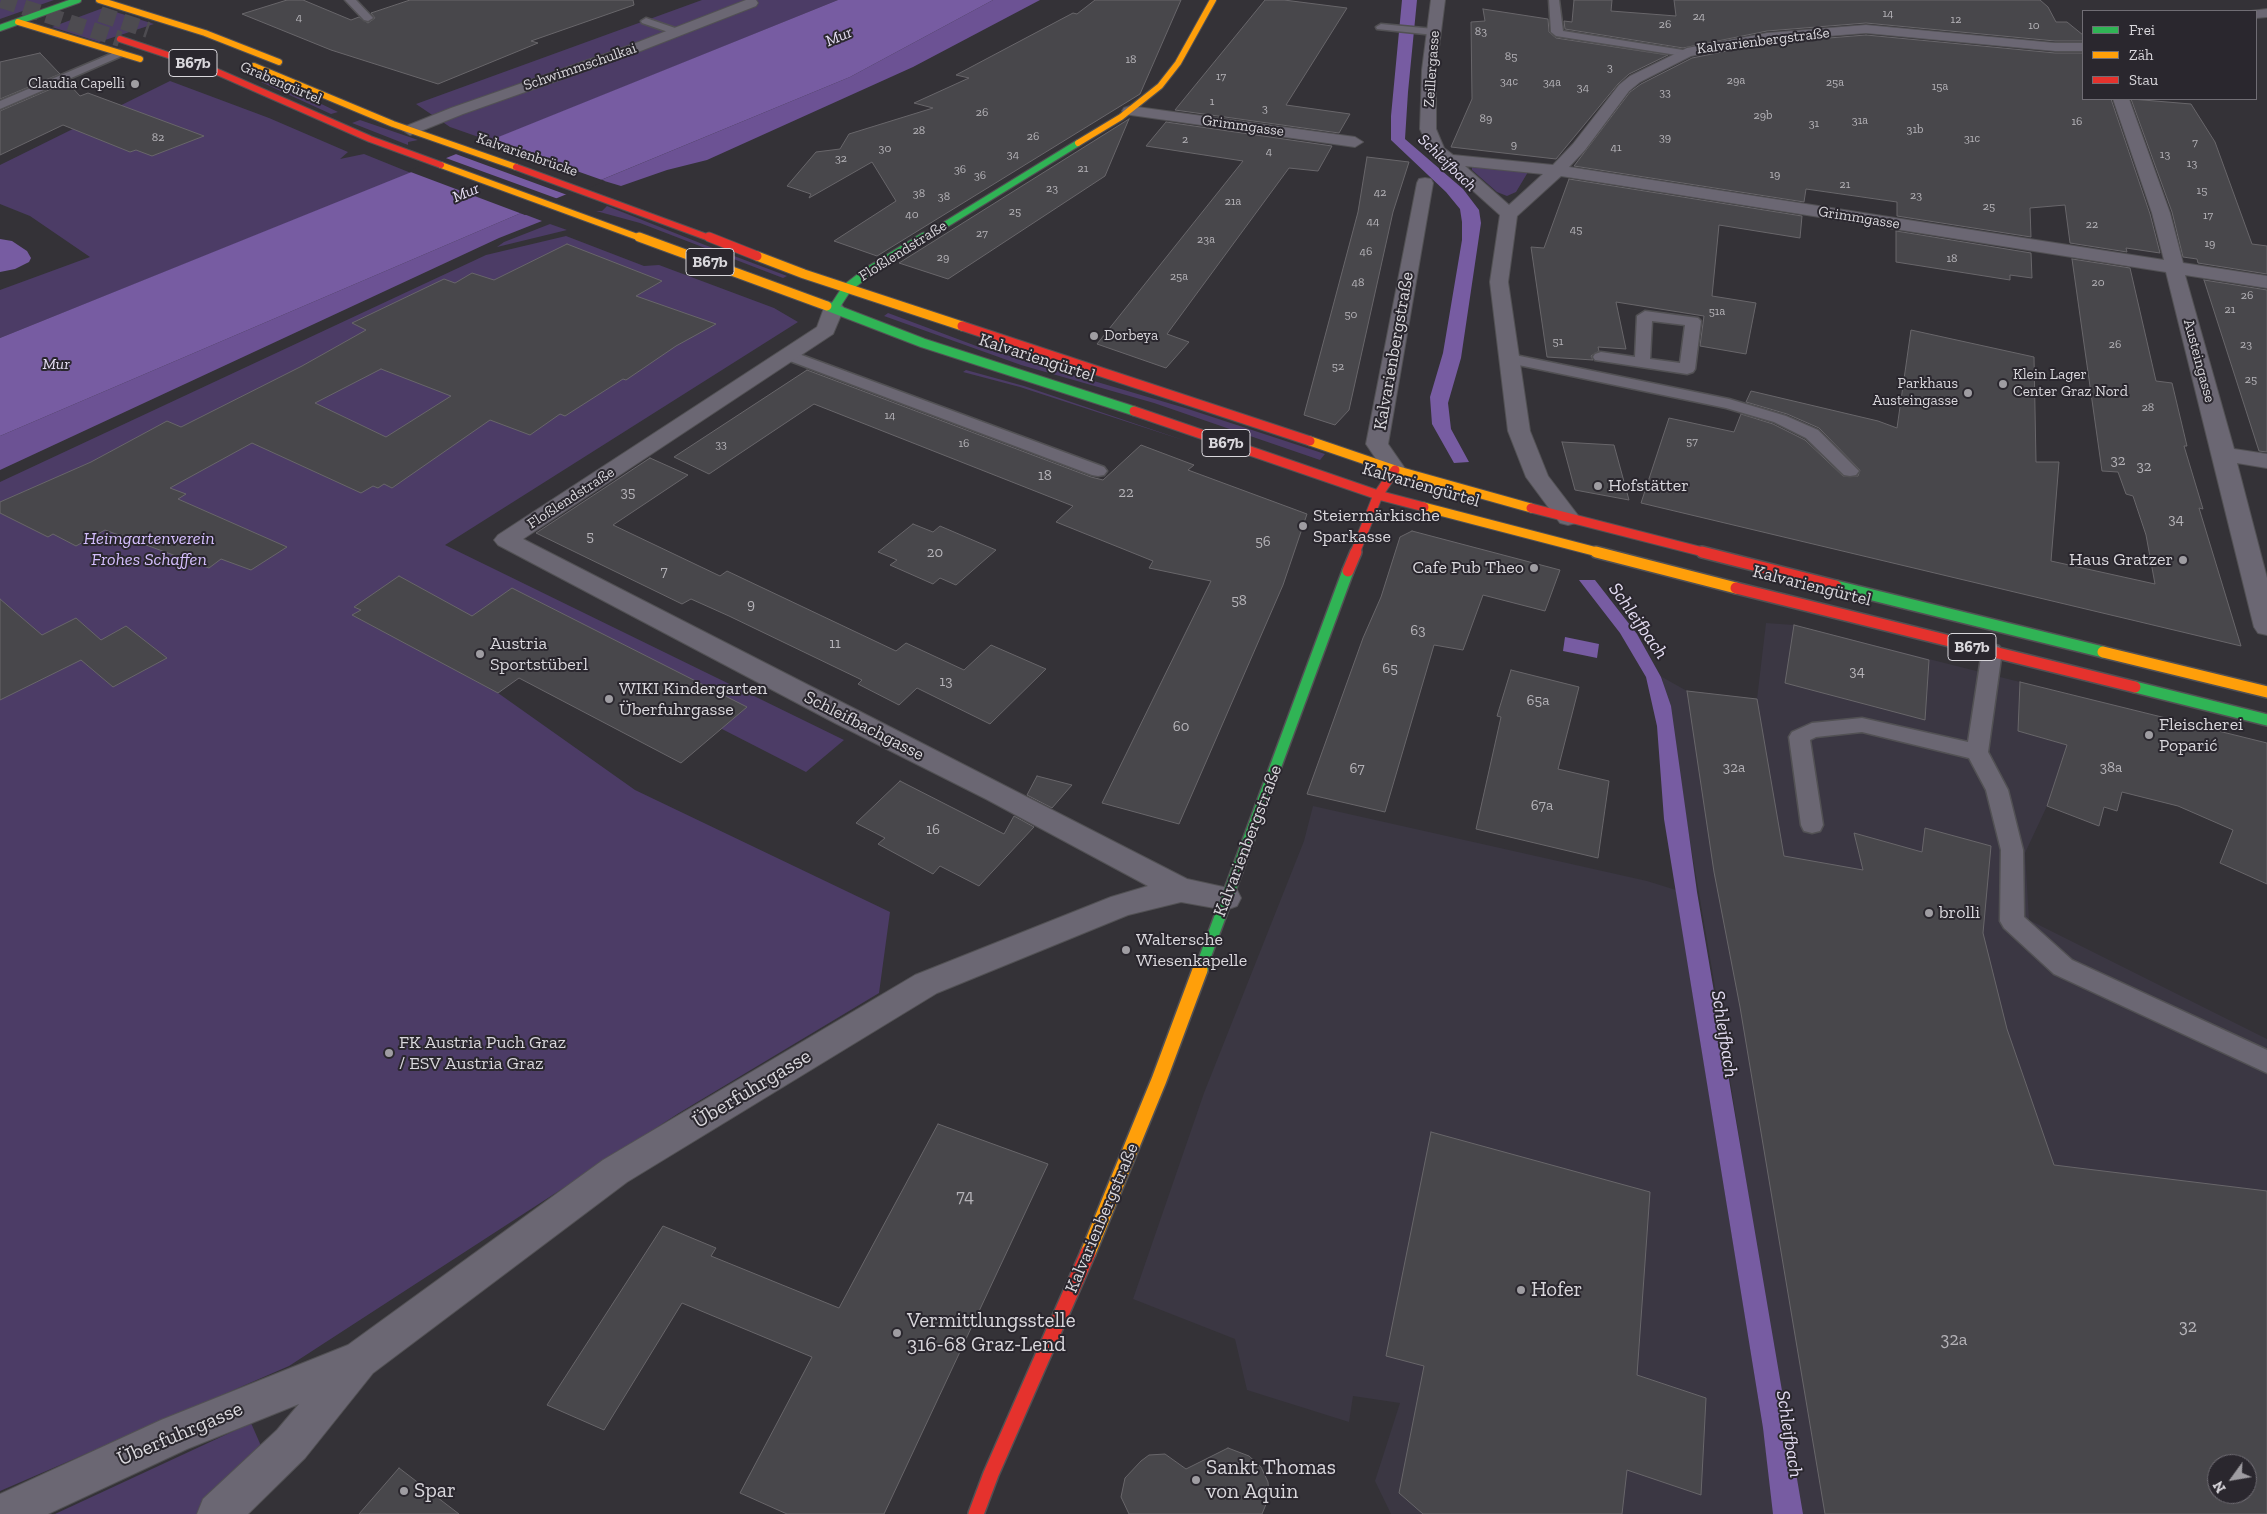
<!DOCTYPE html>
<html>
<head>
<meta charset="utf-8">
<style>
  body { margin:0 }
  #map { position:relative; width:2267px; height:1514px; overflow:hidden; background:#343237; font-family:"Zilla Slab",serif }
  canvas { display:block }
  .legend { position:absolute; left:2082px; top:10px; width:175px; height:90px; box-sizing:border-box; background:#2a272e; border:1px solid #706d74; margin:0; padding:6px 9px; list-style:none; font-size:15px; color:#d9d7dc }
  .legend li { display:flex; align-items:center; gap:10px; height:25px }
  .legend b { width:25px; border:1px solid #706d74 }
  .north { position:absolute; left:2207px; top:1454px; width:50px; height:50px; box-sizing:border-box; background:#2a272e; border:1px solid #706d74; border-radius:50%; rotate:238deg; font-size:14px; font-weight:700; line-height:20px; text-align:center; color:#d9d7dc }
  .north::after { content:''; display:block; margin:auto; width:18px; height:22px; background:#9f9da2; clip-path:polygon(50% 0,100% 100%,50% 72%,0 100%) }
</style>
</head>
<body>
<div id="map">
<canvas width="2267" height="1514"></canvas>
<ul class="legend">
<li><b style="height:6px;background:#30b455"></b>Frei</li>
<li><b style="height:6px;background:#ff9f0a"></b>Zäh</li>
<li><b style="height:6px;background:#e5322d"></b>Stau</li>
</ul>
<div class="north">N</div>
</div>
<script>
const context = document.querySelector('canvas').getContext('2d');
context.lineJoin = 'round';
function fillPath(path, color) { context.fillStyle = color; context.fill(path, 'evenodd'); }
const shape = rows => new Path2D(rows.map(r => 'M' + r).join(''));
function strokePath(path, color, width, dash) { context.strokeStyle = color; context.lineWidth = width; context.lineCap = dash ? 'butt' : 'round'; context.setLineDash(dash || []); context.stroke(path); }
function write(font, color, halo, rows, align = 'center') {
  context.font = font + ' "Zilla Slab",serif'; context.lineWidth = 4; context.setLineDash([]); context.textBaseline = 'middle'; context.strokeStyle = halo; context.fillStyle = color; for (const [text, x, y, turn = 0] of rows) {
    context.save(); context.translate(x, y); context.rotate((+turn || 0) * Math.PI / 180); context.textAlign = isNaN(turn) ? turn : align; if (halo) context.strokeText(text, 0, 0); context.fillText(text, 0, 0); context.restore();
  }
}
fillPath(shape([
  [1766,623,1794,625,2020,682,2018,731,2067,745,2047,806,2025,853,2029,920,2267,1039,2267,1514,1798,1514,1723,1034,1662,677,1687,691,1757,699],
  [2217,1464,2247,1464,2247,1494,2217,1494],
  [1313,806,1647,881,1676,890,1763,1428,1774,1514,1391,1514,1375,1481,1400,1403,1353,1396,1349,1422,1247,1390,1235,1339,1133,1299,1204,1093,1304,841]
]), '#3b3743');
fillPath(shape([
  [0,0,54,0,0,19],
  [702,0,838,0,490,141,450,127,416,104],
  [103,8,154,24,99,42,52,27],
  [269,80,288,88,338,112,331,114,261,82],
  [170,81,269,118,348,152,340,159,364,154,411,173,0,338,0,290,90,257,30,216,0,204,0,165],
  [360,120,418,140,408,142,408,145,352,123],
  [1472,165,1523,171,1528,172,1516,192,1507,196,1497,192,1472,170],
  [607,206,705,245,787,276,783,278,640,223,596,211,602,211],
  [550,224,567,230,497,247,504,242],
  [566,236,644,266,659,265,774,308,798,322,445,545,844,740,806,772,552,642,538,652,519,678,498,693,635,790,890,912,879,993,679,1113,289,1366,0,1491,0,482,486,255],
  [888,313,979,347,1185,408,1325,454,1320,460,1154,403,1021,365,884,316],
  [966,370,1024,386,1186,441,1020,387,963,372],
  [251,1423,265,1455,204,1514,55,1514]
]), '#4c3c66');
fillPath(shape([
  [993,0,1040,0,913,67,707,160,667,170,621,186,601,180,850,77],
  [521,213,542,221,499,238,0,470,0,436]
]), '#6c5294');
fillPath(shape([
  [838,0,993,0,850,77,521,213,0,436,0,338],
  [1402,0,1417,0,1408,92,1405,139,1463,189,1479,210,1481,223,1461,358,1448,403,1451,429,1469,462,1454,463,1432,424,1430,397,1443,353,1462,240,1462,222,1460,209,1446,192,1391,140,1391,116],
  [0,239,12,241,27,251,31,258,29,262,15,269,0,272],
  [1579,580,1595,580,1637,634,1661,677,1671,706,1697,892,1803,1514,1773,1514,1763,1428,1664,819,1657,726,1646,677,1620,633],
  [1565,637,1599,644,1597,658,1563,651]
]), '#775ca2');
fillPath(shape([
  [486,139,605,181,570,196,453,153],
  [443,157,561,200,525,215,408,171]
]), '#343237');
const building = shape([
  [287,0,303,0,351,20,359,17,368,23,375,18,371,13,410,0,633,0,634,5,531,41,538,43,438,84,331,50,242,14,287,0],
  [1095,0,1181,0,1140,94,877,256,834,241,896,201,872,162,809,198,811,194,787,186,816,152,840,149,849,134,933,108,914,103,969,78,956,75,1073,13,1077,14,1095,0],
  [1265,0,1284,0,1347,8,1286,105,1350,114,1339,133,1175,110,1265,0],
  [1574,0,1612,0,1611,11,1676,16,1674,0,2040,0,2048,7,2056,22,2067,22,2083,35,2083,41,2055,41,1866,23,1767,31,1683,48,1565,29,1564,21,1572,22,1574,0],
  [1483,9,1548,19,1549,32,1556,38,1668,55,1629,74,1618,84,1556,159,1451,147,1472,99,1471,22,1485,21,1483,9],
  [1866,35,2055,53,2083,53,2083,99,2111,99,2150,214,2160,253,2126,248,2127,252,2070,243,2065,205,2030,208,2031,237,1897,216,1897,202,1806,189,1804,202,1574,166,1630,92,1641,84,1692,58,1767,43,1866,35],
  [40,53,60,74,0,99,0,62,40,53],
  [67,82,80,96,88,93,204,136,152,156,136,150,130,152,63,125,0,155,0,111,67,82],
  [2131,99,2191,104,2215,142,2252,244,2267,246,2267,274,2198,263,2197,259,2183,257,2172,212,2131,99],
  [1129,119,1105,176,948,279,899,263,1129,119],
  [1166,122,1332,146,1318,171,1289,168,1167,334,1189,342,1166,368,1097,344,1243,161,1146,146,1166,122],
  [1367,157,1409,162,1393,212,1349,410,1335,425,1304,415,1358,212,1367,157],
  [1569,179,1802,216,1800,238,1719,225,1712,296,1756,303,1746,354,1700,346,1704,316,1616,302,1626,349,1598,347,1599,351,1591,356,1593,360,1547,357,1531,247,1544,248,1569,179],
  [1896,231,2031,253,2032,278,2010,275,2010,280,1896,262,1896,231],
  [567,244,662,281,636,296,716,324,676,346,626,380,623,379,565,416,560,414,530,435,490,420,392,488,384,484,378,488,373,486,361,493,252,443,170,488,186,494,178,499,287,547,251,570,221,559,209,568,105,530,76,546,53,534,48,537,0,513,0,502,91,462,167,421,181,427,302,366,366,330,352,323,444,279,455,283,472,273,494,280,567,244],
  [381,369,451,396,386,437,315,403,381,369],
  [2072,259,2130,268,2156,381,2172,383,2187,446,2184,446,2203,509,2199,508,2241,646,1641,503,1669,418,1734,432,1741,414,1773,424,1805,440,1843,476,1858,476,1860,470,1819,428,1787,414,1746,402,1751,391,1878,421,1897,428,1911,330,2034,357,2036,462,2059,462,2051,561,2155,584,2146,535,2133,496,2126,494,2118,472,2102,471,2072,259],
  [2204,280,2267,290,2267,452,2259,451,2204,280],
  [807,370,1091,477,1103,480,1141,445,1194,465,1188,470,1307,514,1283,585,1179,824,1102,803,1211,581,1149,568,1153,561,1056,522,1073,506,814,404,709,474,674,457,807,370],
  [1562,442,1614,445,1629,500,1575,490,1562,442],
  [650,458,688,475,613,525,720,576,727,571,896,651,906,643,964,670,991,645,1046,669,990,724,917,688,899,705,858,684,862,680,729,616,691,599,682,604,536,533,650,458],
  [913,524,933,532,940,526,996,550,956,585,940,578,933,584,890,565,897,560,878,552,913,524],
  [1412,531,1560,570,1545,611,1483,595,1463,650,1434,645,1385,812,1307,794,1363,638,1381,597,1400,537,1412,531],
  [399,576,472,616,512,588,747,707,681,763,519,678,498,693,352,615,361,610,354,607,399,576],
  [0,599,42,635,76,618,101,640,126,626,167,658,113,687,81,660,0,700,0,599],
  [1794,625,1929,660,1925,720,1785,683,1794,625],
  [1511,670,1579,687,1558,769,1609,781,1598,858,1476,829,1501,717,1497,716,1511,670],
  [2020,682,2267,743,2267,884,2220,863,2233,830,2178,806,2122,792,2117,811,2104,807,2099,826,2047,806,2067,745,2018,731,2020,682],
  [1687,691,1757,699,1784,856,1863,870,1854,833,1922,852,1925,828,1991,846,1983,933,2007,1029,2054,1165,2267,1191,2267,1514,1825,1514,1740,1007,1714,872,1687,691],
  [2217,1464,2247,1464,2247,1494,2217,1494,2217,1464],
  [1037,776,1072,785,1052,808,1027,795,1037,776],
  [900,781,1004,834,1014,816,1034,827,979,886,940,866,933,874,878,844,885,838,856,823,900,781],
  [938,1124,1048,1164,884,1514,787,1514,740,1493,812,1357,682,1303,604,1430,547,1405,663,1226,716,1248,711,1256,839,1308,938,1124],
  [1431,1132,1650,1192,1637,1375,1706,1398,1701,1495,1627,1470,1622,1514,1423,1514,1399,1493,1424,1366,1386,1356,1431,1132],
  [1228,1448,1249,1456,1261,1467,1268,1482,1269,1497,1262,1514,1129,1514,1121,1497,1125,1478,1141,1461,1149,1455,1165,1454,1186,1469,1228,1448],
  [399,1468,459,1514,359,1514,399,1468]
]);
fillPath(building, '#48474b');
strokePath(building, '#68666a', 1);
strokePath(shape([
  [1,0,120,39],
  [100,14,148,30]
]), '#4d4b50', 16, [16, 8]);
const lane = shape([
  [345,0,356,0,373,18,368,21,364,20,345,0],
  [1549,0,1559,0,1563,31,1683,50,1689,53,1683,56,1556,36,1551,32,1549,0],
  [646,18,681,30,682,32,677,35,642,23,641,21,646,18],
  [1381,24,1434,29,1439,32,1434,35,1377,29,1376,27,1381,24],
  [120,50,126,53,124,55,0,109,0,101,120,50],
  [1645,311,1698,318,1701,321,1695,369,1693,372,1687,374,1595,360,1593,357,1595,354,1601,352,1635,357,1637,316,1645,311],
  [1652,321,1685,325,1680,363,1650,359,1652,321],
  [788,350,1104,467,1107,471,1104,475,1098,476,1092,475,782,358,780,355,782,352,788,350],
  [1510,354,1729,399,1786,416,1818,430,1859,471,1856,475,1850,476,1844,475,1806,438,1774,422,1726,408,1504,362,1502,359,1510,354],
  [1992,644,1999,646,2002,651,1988,752,2008,790,2023,850,2024,917,2072,960,2267,1050,2267,1073,2054,974,2004,928,2000,921,2001,850,1986,790,1969,758,1862,732,1816,737,1810,740,1823,825,1820,831,1812,833,1804,831,1801,825,1789,737,1792,732,1812,723,1862,718,1968,742,1982,651,1985,646,1992,644]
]);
const street = shape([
  [746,0,756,0,758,3,756,6,638,52,463,114,416,133,410,135,402,130,404,127,451,108,628,46,746,0],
  [1431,0,1445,0,1436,70,1436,129,1444,148,1453,155,1553,165,1573,144,1619,85,1630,76,1687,48,1767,33,1866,25,2055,43,2083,43,2083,51,2055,51,1866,33,1767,41,1691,56,1640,82,1629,91,1585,150,1569,167,2164,260,2152,213,2113,99,2129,99,2170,213,2183,263,2267,276,2267,288,2185,275,2234,449,2267,454,2267,468,2237,463,2267,578,2267,635,2258,633,2254,627,2166,272,1561,176,1517,216,1508,282,1530,431,1548,476,1580,518,1576,523,1568,525,1560,523,1526,477,1508,431,1490,282,1500,215,1431,153,1420,129,1422,70,1431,0],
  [1465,166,1543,174,1509,205,1465,166],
  [2267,9,2267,17,2256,18,2256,11,2251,11,2267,9],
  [1130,106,1355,137,1363,142,1355,147,1124,114,1122,111,1124,108,1130,106],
  [1425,178,1431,179,1433,183,1388,444,1406,470,1403,475,1395,477,1387,475,1366,444,1417,183,1419,179,1425,178],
  [834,302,841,304,844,308,833,334,523,539,1187,879,1237,890,1241,898,1237,906,1226,910,1181,902,1128,915,937,993,627,1182,373,1373,305,1458,248,1514,197,1514,203,1499,277,1430,299,1404,187,1449,48,1514,0,1514,0,1494,161,1420,348,1345,603,1160,915,975,1111,897,1148,886,986,799,835,723,498,545,494,540,498,535,817,327,824,308,827,304,834,302]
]);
const fastFar3 = shape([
  [0,28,78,0],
  [922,239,1078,143]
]);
const fastFar2 = shape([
  [827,306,923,343,1134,411],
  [834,308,847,288,869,271,924,237]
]);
const fastFar1 = shape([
  [1836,586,2103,652],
  [2135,687,2267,720],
  [1201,968,1348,571]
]);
const fast = shape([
  [1200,970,1201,966]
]);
const slowFar3 = shape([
  [99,0,205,33,279,62],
  [18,22,140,59],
  [254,66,393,124,516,167],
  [1078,143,1121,117,1160,86,1178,63,1213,0],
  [441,165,643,239]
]);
const slowFar2 = shape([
  [639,237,827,306],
  [757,256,804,274,962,326],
  [1310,441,1395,470,1531,508],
  [1424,507,1601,553]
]);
const slowFar1 = shape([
  [1596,552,1736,588],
  [2103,652,2267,692]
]);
const slow = shape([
  [1088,1253,1159,1080,1200,970]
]);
const jamFar3 = shape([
  [120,39,213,70,370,139,441,165],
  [516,167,712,239]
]);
const jamFar2 = shape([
  [709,237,757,256],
  [962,326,1310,441],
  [1134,411,1378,495,1424,507],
  [1531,508,1707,553],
  [1355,553,1378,495,1395,470]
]);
const jamFar1 = shape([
  [1702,552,1836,586],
  [1348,571,1356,552],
  [1736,588,2135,687]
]);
const jam = shape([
  [976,1514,991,1474,1088,1253]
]);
strokePath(lane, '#525154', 3);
strokePath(street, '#525154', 2);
strokePath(fastFar3, '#525154', 8);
strokePath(fastFar2, '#525154', 11);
strokePath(fastFar1, '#525154', 14);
strokePath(fast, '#525154', 18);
strokePath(slowFar3, '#525154', 8);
strokePath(slowFar2, '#525154', 11);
strokePath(slowFar1, '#525154', 14);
strokePath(slow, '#525154', 18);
strokePath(jamFar3, '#525154', 8);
strokePath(jamFar2, '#525154', 11);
strokePath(jamFar1, '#525154', 14);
strokePath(jam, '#525154', 18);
fillPath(lane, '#6b6773');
fillPath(street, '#6b6773');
strokePath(fastFar3, '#30b455', 6);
strokePath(fastFar2, '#30b455', 9);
strokePath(fastFar1, '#30b455', 11);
strokePath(fast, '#30b455', 15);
strokePath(slowFar3, '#ff9f0a', 6);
strokePath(slowFar2, '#ff9f0a', 9);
strokePath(slowFar1, '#ff9f0a', 11);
strokePath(slow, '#ff9f0a', 15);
strokePath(jamFar3, '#e5322d', 6);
strokePath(jamFar2, '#e5322d', 9);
strokePath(jamFar1, '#e5322d', 11);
strokePath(jam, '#e5322d', 15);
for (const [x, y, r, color] of [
  [135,84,5,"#9f9da2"],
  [1094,336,5,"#9f9da2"],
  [2003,384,5,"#9f9da2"],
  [1968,393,5,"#9f9da2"],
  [1598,486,5,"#9f9da2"],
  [1303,526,5,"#9f9da2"],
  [2183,560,5,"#9f9da2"],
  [1534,568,5,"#9f9da2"],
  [480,654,5,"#9f9da2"],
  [609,699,5,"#9f9da2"],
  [2149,735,5,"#9f9da2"],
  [1929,913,5,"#9f9da2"],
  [1126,950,5,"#9f9da2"],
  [389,1053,5,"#9f9da2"],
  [1521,1290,5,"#9f9da2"],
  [897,1333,5,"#9f9da2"],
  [1196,1480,5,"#9f9da2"],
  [404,1491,5,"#9f9da2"]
]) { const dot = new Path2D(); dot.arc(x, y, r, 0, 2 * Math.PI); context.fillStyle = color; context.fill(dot); strokePath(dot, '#2a272e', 2); }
write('12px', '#b5b3b8', null, [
  ["14",1888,14],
  ["24",1699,17],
  ["4",299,18],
  ["12",1956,20],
  ["26",1665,25],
  ["10",2034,26],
  ["83",1481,32],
  ["85",1511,57],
  ["18",1131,60],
  ["3",1610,68],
  ["17",1221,77],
  ["29a",1736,81],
  ["34c",1509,82],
  ["34a",1552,83],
  ["25a",1835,83],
  ["15a",1940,87],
  ["34",1583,88],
  ["33",1665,93],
  ["1",1212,102],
  ["3",1265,109],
  ["26",982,113],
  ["29b",1763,116],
  ["89",1486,119],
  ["31a",1860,121],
  ["16",2077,122],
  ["31",1814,124],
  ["31b",1915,130],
  ["28",919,131],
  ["26",1033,137],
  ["82",158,138],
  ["39",1665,138],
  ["31c",1972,139],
  ["2",1185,140],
  ["7",2195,143],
  ["9",1514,145],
  ["41",1616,148],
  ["30",885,149],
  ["4",1269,152],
  ["34",1013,155],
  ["13",2165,155],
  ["32",841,159],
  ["13",2192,164],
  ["21",1083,169],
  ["36",960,170],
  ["19",1775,175],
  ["36",980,176],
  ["21",1845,185],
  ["23",1052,189],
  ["15",2202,191],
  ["42",1380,193],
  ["38",919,194],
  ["23",1916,196],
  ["38",944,197],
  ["21a",1233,202],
  ["25",1989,207],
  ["25",1015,212],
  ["40",912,215],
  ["17",2208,216],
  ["44",1373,222],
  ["22",2092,225],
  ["45",1576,230],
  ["27",982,234],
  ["23a",1206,240],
  ["19",2210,244],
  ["46",1366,252],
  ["29",943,258],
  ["18",1952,259],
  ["25a",1179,277],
  ["48",1358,283],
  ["20",2098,283],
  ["26",2247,296],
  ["21",2230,310],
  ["51a",1717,312],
  ["50",1351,315],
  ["51",1558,342],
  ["26",2115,345],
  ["23",2246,345],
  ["52",1338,367],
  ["25",2251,380],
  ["28",2148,408],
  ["14",890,416],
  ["57",1692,442],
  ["16",964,444],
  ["33",721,445]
]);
write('15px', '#d9d7dc', '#2a272e', [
  ["Kalvarienbergstraße",1763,41,-7],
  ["Schwimmschulkai",580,67,-19],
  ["Zeillergasse",1432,69,-86],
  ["Grabengürtel",281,83,23],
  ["Grimmgasse",1243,126,8],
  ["Kalvarienbrücke",527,155,19],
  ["Grimmgasse",1859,218,9],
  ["Floßlendstraße",903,251,-32],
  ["Austeingasse",2199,361,75],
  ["Floßlendstraße",571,498,-33]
]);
write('15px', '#d9d7dc', '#2a272e', [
  ["Claudia Capelli",125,84],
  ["Dorbeya",1104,336,"left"],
  ["Klein Lager",2013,375,"left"],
  ["Center Graz Nord",2013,392,"left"],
  ["Parkhaus",1958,384],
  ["Austeingasse",1958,401]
], 'right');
write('15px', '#b5b3b8', null, [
  ["32",2118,461],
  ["32",2144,467],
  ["18",1045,476],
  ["35",628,493],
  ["22",1126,493],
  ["34",2176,520],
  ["5",590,537],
  ["56",1263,542],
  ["20",935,553],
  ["7",664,572],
  ["58",1239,601],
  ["9",751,605],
  ["63",1418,631],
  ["11",835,644],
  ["65",1390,669],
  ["34",1857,672],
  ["13",946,682],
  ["65a",1538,701],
  ["60",1181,727],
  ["32a",1734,768],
  ["38a",2111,768],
  ["67",1357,769],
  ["67a",1542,806],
  ["16",933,830]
]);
write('italic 16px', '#e4ddf2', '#2a272e', [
  ["Mur",839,37,-23],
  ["Schleifbach",1447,163,44],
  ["Mur",466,193,-23],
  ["Mur",56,364]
]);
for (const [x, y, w] of [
  [193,63,48],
  [710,262,48],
  [1226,443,48],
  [1972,647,48]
]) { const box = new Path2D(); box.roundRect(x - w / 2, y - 13.5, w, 27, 4); context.fillStyle = '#2a272e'; context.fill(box); strokePath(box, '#d9d7dc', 1); }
write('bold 16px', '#d9d7dc', null, [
  ["B67b",193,63],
  ["B67b",710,262],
  ["B67b",1226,443],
  ["B67b",1972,647]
]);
write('18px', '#d9d7dc', '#2a272e', [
  ["Kalvarienbergstraße",1394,351,-80],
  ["Kalvariengürtel",1037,358,18],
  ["Kalvariengürtel",1421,485,16],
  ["Kalvariengürtel",1812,586,14],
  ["Schleifbachgasse",864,726,27],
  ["Kalvarienbergstraße",1248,841,-69],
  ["Kalvarienbergstraße",1102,1218,-67]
]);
write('18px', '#d9d7dc', '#2a272e', [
  ["Hofstätter",1608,486],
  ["Steiermärkische",1313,516],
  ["Sparkasse",1313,537],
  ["Haus Gratzer",2173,560,"right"],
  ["Cafe Pub Theo",1524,568,"right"],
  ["Austria",490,644],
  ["Sportstüberl",490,665],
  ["WIKI Kindergarten",619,689],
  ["Überfuhrgasse",619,710],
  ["Fleischerei",2159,725],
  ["Poparić",2159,746],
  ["brolli",1939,913],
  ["Waltersche",1136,940],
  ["Wiesenkapelle",1136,961],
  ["FK Austria Puch Graz",399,1043],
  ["/ ESV Austria Graz",399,1064]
], 'left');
write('italic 18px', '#d4befd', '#2a272e', [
  ["Heimgartenverein",149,539],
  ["Frohes Schaffen",149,560]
]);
write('18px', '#b5b3b8', null, [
  ["74",965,1197],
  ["32",2188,1327],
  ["32a",1954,1340]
]);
write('italic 19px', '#e4ddf2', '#2a272e', [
  ["Schleifbach",1638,621,55],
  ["Schleifbach",1724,1034,81],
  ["Schleifbach",1789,1434,81]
]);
write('21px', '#d9d7dc', '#2a272e', [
  ["Überfuhrgasse",752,1089,-31],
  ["Überfuhrgasse",180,1434,-23]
]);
write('21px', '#d9d7dc', '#2a272e', [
  ["Hofer",1531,1290],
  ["Vermittlungsstelle",907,1321],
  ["316-68 Graz-Lend",907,1345],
  ["Sankt Thomas",1206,1468],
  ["von Aquin",1206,1492],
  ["Spar",414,1491]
], 'left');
</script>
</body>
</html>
